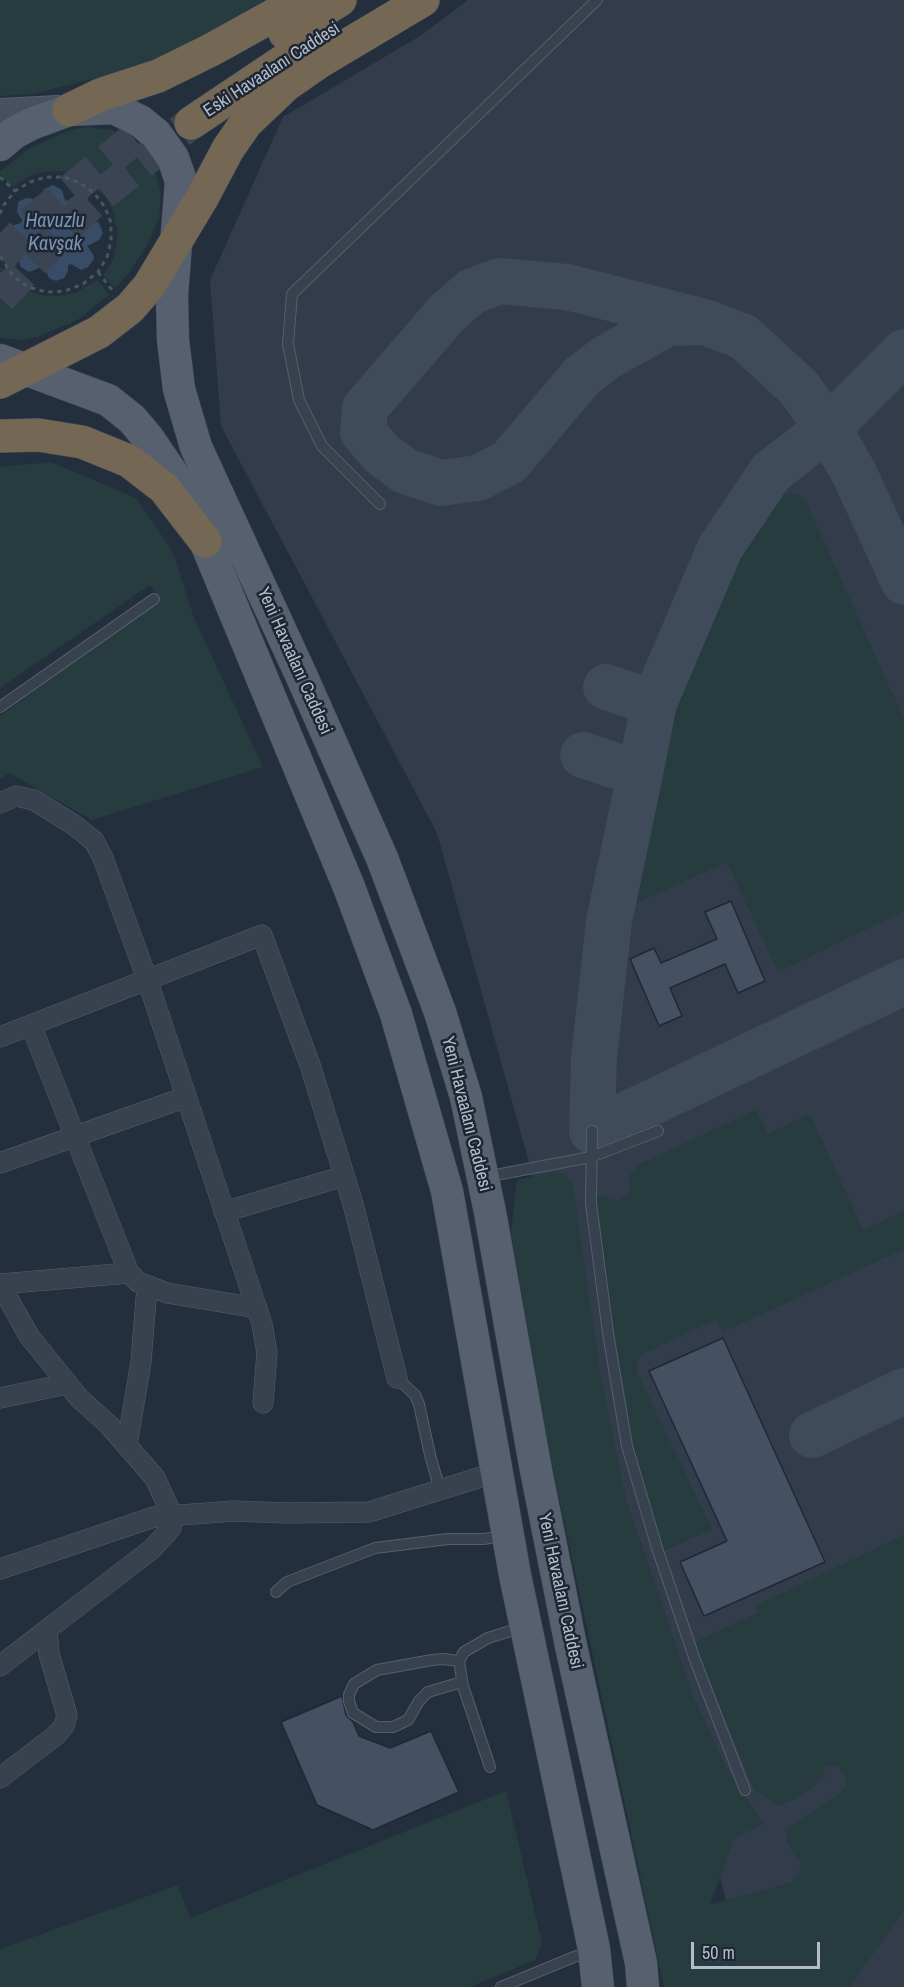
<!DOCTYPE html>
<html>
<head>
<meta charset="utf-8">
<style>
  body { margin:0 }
  #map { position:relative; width:904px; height:1987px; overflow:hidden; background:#242f3e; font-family:"Archivo Narrow",sans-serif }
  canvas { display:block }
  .scale { position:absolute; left:691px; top:1942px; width:129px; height:27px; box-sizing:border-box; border:3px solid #b4bcc9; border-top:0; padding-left:8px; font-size:18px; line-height:21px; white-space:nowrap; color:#b4bcc9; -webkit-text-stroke:4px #1d2633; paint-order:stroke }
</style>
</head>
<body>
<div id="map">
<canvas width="904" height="1987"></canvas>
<div class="scale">50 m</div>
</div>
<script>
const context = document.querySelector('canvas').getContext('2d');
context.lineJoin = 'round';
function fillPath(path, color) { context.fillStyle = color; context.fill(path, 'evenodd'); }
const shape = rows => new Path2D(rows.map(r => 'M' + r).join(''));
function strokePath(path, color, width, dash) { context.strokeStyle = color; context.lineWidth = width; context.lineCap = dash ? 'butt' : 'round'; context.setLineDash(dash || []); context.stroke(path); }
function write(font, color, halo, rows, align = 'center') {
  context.font = font + ' "Archivo Narrow",sans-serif'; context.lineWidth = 5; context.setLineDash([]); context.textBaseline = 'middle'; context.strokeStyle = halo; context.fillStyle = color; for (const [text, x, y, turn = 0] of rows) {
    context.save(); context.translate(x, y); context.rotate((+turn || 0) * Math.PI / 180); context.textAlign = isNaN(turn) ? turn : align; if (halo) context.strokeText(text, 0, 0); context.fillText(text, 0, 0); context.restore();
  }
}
fillPath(shape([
  [468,0,904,0,904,1987,749,1987,572,1316,437,833,221,426,210,280,283,117,420,36]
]), '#323c4b');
fillPath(shape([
  [0,0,264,0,182,51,128,70,33,94,0,96],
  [85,127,112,130,134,142,148,157,154,168,161,192,159,218,147,245,129,273,115,288,103,275,114,258,118,236,114,213,105,196,89,183,76,175,63,171,43,172,31,175,11,187,0,174,0,171,30,148,68,131],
  [0,266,19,284,33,292,45,296,65,295,77,292,97,280,109,295,79,319,40,336,23,340,0,338],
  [51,462,136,498,173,552,194,618,263,767,92,820,9,773,0,779,0,716,161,599,150,585,0,688,0,467],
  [796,494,805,500,904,719,904,911,778,972,727,862,619,911,662,736,706,615,751,518,774,496],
  [756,1110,768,1134,810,1114,863,1230,904,1211,904,1249,723,1332,716,1319,647,1352,638,1359,637,1372,712,1529,662,1552,631,1445,613,1337,594,1194,618,1201,630,1192,629,1176,638,1165],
  [552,1172,565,1174,573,1186,600,1372,626,1499,694,1698,725,1765,763,1824,734,1838,710,1905,792,1882,799,1874,801,1865,787,1843,786,1828,832,1799,846,1787,846,1778,839,1767,825,1766,824,1777,803,1795,779,1806,755,1791,693,1643,758,1613,755,1606,904,1535,904,1910,850,1987,664,1987,551,1460,511,1233,517,1180],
  [506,1791,542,1942,535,1960,470,1987,0,1987,0,1949,178,1885,190,1918]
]), '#263c3f');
fillPath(shape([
  [53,185,62,190,65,200,67,201,76,195,86,196,91,206,85,217,88,221,92,220,99,223,103,233,99,240,87,246,93,254,94,259,88,267,81,270,71,264,68,265,68,271,64,278,56,281,49,278,44,266,29,272,21,267,18,258,24,249,23,247,17,247,11,244,7,234,11,226,21,223,22,220,17,212,18,202,26,198,33,199,38,203,41,202,44,189]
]), '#394c67');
strokePath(shape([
  [705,322,668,323,607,357,582,376,509,462,478,478,441,483,405,471,382,454,363,432,365,408,447,313,471,292,499,281,567,287,705,322,744,337,799,388,828,428,854,473,904,582],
  [606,687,654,703,640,774],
  [654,703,720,548,771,472,828,428,904,352],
  [583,755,640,774,609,921,594,1057,592,1131,904,982],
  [812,1435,904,1391]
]), '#3f4a5a', 46);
const building = shape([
  [731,901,765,981,738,993,725,964,670,988,682,1016,659,1026,630,959,654,948,661,963,717,939,705,912,731,901],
  [723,1338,825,1562,704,1616,680,1562,727,1541,649,1371,723,1338],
  [342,1696,346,1715,353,1722,359,1736,390,1748,431,1731,459,1792,373,1830,317,1805,281,1722,342,1696]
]);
fillPath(building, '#455162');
strokePath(building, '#1f2835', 1.5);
strokePath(shape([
  [0,258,35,219,141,133],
  [0,298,58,235,96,199,191,123]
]), '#3a4453', 33, [33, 16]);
const lane = shape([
  [380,504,322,446,299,400,288,344,292,294,597,0],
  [0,707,154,599],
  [592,1131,591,1203,608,1333,627,1446,657,1548,695,1660,745,1790],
  [485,1177,591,1157,658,1131],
  [397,1378,415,1395,419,1404,430,1455,440,1490],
  [276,1592,287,1582,375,1548,448,1539,483,1539,505,1536],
  [459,1661,443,1659,432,1660,377,1670,354,1684,349,1695,349,1701,353,1713,376,1727,393,1727,408,1720,419,1701,428,1692,462,1682],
  [490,1767,463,1686,459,1661,464,1652,488,1638,523,1627],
  [501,1987,591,1950]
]);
const street = shape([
  [0,803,16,796,34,800,74,825,94,841,103,858,147,979,262,1324,267,1353,263,1403],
  [31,1025,129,1273,138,1282,167,1293,257,1308],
  [0,1037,262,935,311,1068,353,1204,397,1378],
  [0,1163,186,1097],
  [224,1212,344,1176],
  [0,1284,29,1336,79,1398,109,1425,155,1478,172,1515,171,1528,152,1549,0,1666],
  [0,1284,129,1273],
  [0,1398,67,1384],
  [127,1445,141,1362,147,1287],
  [0,1569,154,1517,234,1511,286,1513,369,1512,497,1472],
  [0,1778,55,1736,64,1726,67,1715,49,1654,47,1631]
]);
const secondary = shape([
  [0,113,58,110]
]);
const primary = shape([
  [0,145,14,133,31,124,69,110,114,108,140,121,156,134,173,158,181,181,172,295,173,340,179,389,196,447,302,677,382,858,440,1012,466,1097,490,1212,535,1465,571,1646,641,1963,643,1987],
  [0,360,108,400,132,419,148,438,178,482,205,541,349,887,396,1014,447,1191,515,1575,594,1949,598,1987]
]);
const highway = shape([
  [285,33,340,0],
  [69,110,100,95,158,76,211,50,301,0],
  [191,123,306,46],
  [0,382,99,332,130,308,149,286,202,198,228,149,246,123,286,85,319,62,423,0],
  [0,436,38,435,82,442,129,461,164,488,205,541]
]);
strokePath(lane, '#565f6c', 12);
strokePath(street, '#565f6c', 21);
strokePath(secondary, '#565f6c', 30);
strokePath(primary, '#414a57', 33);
strokePath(highway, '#434c59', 34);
strokePath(shape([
  [0,177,15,191],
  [0,214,3,206,15,191,30,182,46,177,64,177,80,183,94,193,105,207,111,223,111,241,107,257,98,272,83,284,65,291,46,292,28,287,13,276,0,256],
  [98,272,112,290]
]), '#44595c', 3, [4.5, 4.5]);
strokePath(lane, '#38414e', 10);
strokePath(street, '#38414e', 20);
strokePath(secondary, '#465061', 28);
strokePath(primary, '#56606e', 32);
strokePath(highway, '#746855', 33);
write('18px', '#b4bcc9', '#1d2633', [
  ["Eski Havaalanı Caddesi",272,70,-33],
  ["Yeni Havaalanı Caddesi",294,661,66],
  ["Yeni Havaalanı Caddesi",466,1114,76],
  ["Yeni Havaalanı Caddesi",560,1591,78]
]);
write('italic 20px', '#7c92b1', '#1d2633', [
  ["Havuzlu",55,222],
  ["Kavşak",55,245]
]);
</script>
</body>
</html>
